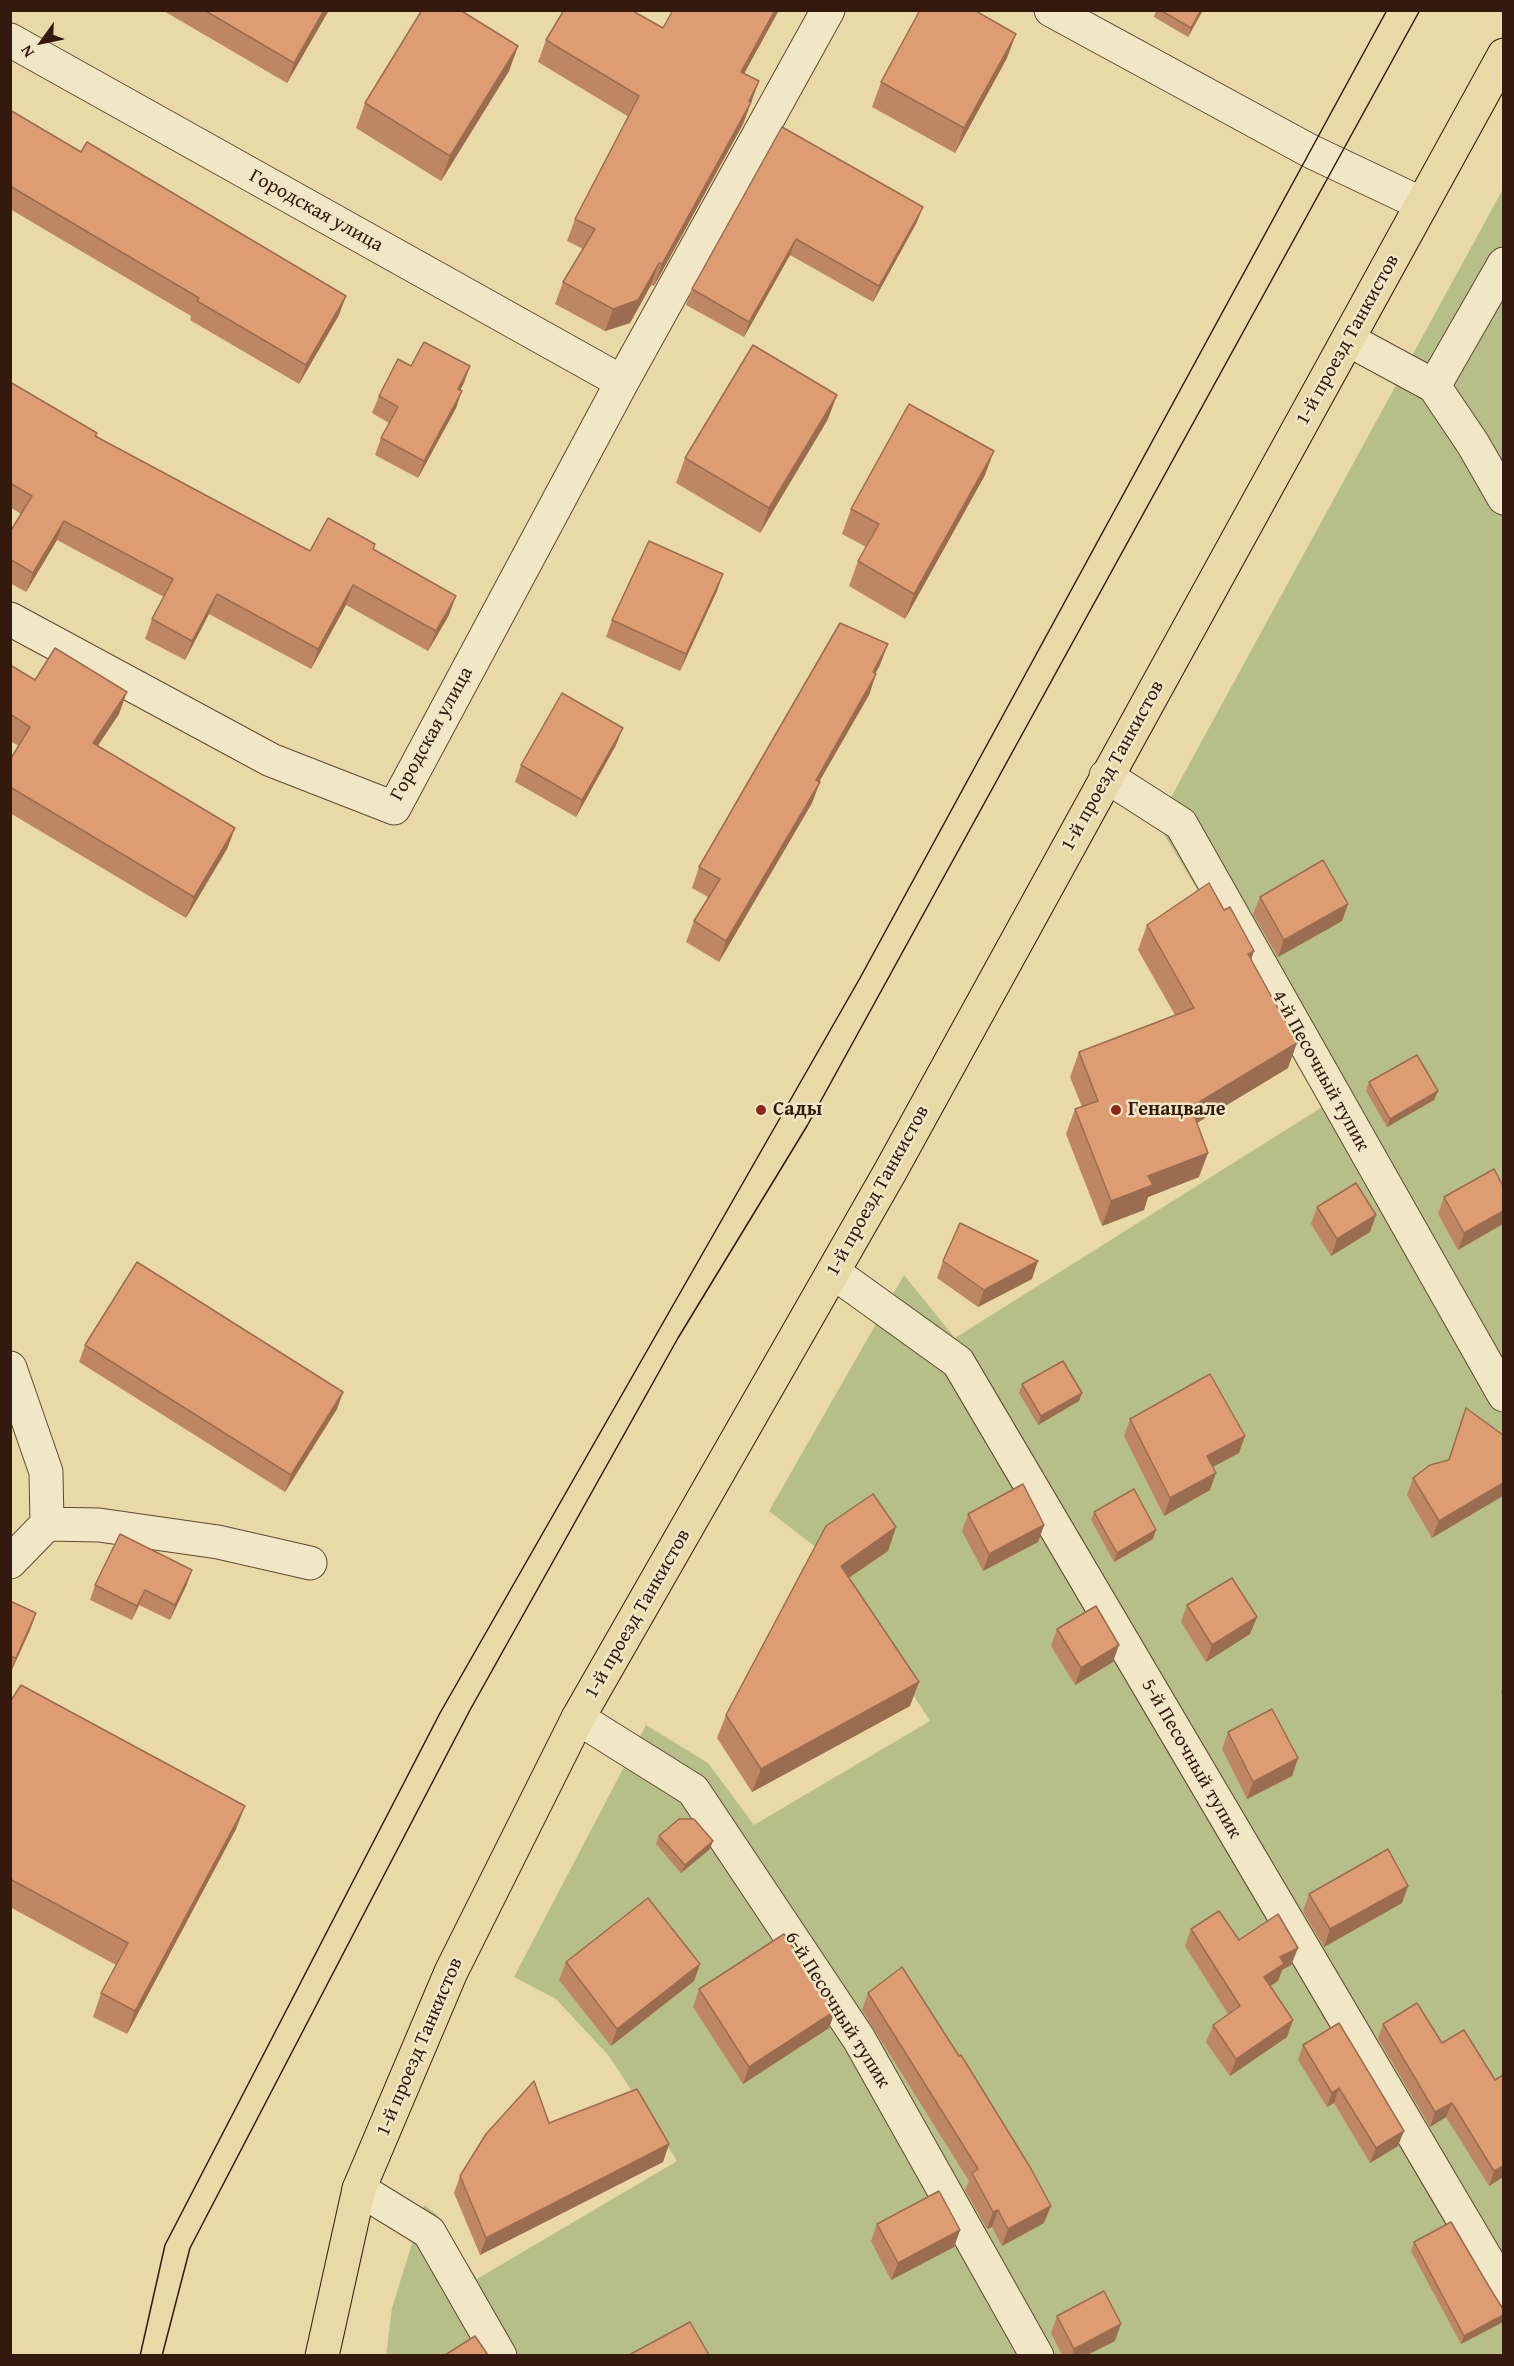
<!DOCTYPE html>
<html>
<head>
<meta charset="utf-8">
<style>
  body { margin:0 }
  #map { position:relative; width:1514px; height:2366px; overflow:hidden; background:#e9d9a6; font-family:"Gentium Book Plus",serif }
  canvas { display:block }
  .frame { position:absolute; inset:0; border:12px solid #34190f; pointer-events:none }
  .north { position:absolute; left:12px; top:12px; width:60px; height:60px; -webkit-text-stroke:4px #f1e6c5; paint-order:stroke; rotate:237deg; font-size:16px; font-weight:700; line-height:24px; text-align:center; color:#34190f }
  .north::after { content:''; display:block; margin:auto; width:21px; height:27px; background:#34190f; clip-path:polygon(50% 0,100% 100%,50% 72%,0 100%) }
</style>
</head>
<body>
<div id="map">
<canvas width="1514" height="2366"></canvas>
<div class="frame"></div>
<div class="north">N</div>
</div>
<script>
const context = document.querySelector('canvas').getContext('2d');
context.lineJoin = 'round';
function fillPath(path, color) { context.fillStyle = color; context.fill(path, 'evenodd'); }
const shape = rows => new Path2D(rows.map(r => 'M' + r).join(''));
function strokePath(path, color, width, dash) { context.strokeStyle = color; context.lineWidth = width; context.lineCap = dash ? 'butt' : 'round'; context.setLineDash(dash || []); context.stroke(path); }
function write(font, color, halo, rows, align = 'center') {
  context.font = font + ' "Gentium Book Plus",serif'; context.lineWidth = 5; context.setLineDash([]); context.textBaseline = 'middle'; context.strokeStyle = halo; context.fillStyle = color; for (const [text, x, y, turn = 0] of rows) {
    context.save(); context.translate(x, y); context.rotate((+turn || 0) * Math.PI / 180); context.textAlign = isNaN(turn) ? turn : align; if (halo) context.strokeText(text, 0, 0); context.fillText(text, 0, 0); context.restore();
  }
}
fillPath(shape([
  [1503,189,1503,2355,386,2356,392,2308,424,2205,436,2214,477,2279,677,2161,609,2056,556,1999,514,1977,646,1725,708,1763,754,1825,930,1721,822,1552,769,1511,904,1275,955,1338,1327,1104,1157,823]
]), '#b6bf87');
const minor = shape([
  [1051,10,1310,151,1422,204],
  [10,40,622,382],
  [1349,340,1434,386,1473,444,1504,498],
  [1434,386,1504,264],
  [10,619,271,760,394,808,622,382,828,10],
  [1106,776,1181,824,1504,1395],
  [833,1272,958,1362,1504,2289],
  [10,1368,46,1472,47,1524,10,1562],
  [47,1524,99,1525,218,1542,310,1563],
  [578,1718,693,1790,859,2039,1037,2356],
  [359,2189,429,2232,500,2356]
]);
const major = shape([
  [322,2356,359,2189,451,1972,578,1718,890,1172,1504,55]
]);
strokePath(minor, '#614935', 35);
strokePath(major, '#34190f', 35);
strokePath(minor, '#f1e6c5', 33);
strokePath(major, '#e9d9a6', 33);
strokePath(shape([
  [140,2356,165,2245,440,1713,860,978,1387,10],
  [162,2356,190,2248,470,1710,678,1338,807,1126,1420,10]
]), '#34190f', 1.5);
fillPath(shape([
  [162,10,329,10,287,83],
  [779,10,744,73,759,81,743,124,654,286,651,285,630,323,605,331,555,304,563,282,583,249,567,241,575,219,629,117,538,62,546,40,663,28],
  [1156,10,1203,10,1188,37,1154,17],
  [518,46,509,71,441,181,356,128,365,103],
  [1007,58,955,153,872,107,881,82],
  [10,110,339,315,299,384,190,320,191,316,10,209],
  [782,127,917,222,873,302,790,255,744,337,686,305,692,289],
  [411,366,470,366,460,390,456,408,418,478,375,455,381,438,389,423,372,413,379,396],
  [10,382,97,433,96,437,310,551,375,544,373,549,449,615,428,651,346,605,311,669,209,614,185,660,145,639,152,619,164,597,57,540,26,592,10,583,10,532,21,514,10,507],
  [828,419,760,533,676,483,685,458],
  [985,475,905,619,849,586,858,561,866,547,842,534,851,509],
  [717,591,680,671,606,637,612,620],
  [10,665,35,680,119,714,97,746,235,828,227,849,186,918,10,813,10,760,19,746,10,741],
  [880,665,875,673,876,674,869,695,819,782,812,803,719,962,686,942,694,921,708,897,692,888,699,867],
  [616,745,576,817,515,782,521,765],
  [1260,897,1348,904,1342,921,1278,957,1253,914],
  [1224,910,1254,951,1251,959,1288,1068,1197,1123,1199,1177,1148,1197,1144,1210,1102,1226,1066,1134,1075,1109,1082,1107,1070,1077,1079,1052,1175,1015,1138,950,1147,925],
  [1369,1082,1438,1091,1434,1100,1387,1127,1366,1091],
  [1503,1186,1458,1250,1438,1214,1444,1197],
  [1317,1207,1376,1215,1370,1232,1331,1256,1311,1224],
  [943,1261,1032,1279,978,1307,937,1278],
  [85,1345,343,1392,337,1409,285,1492,79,1362],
  [1022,1384,1082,1393,1079,1401,1038,1425,1019,1393],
  [1466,1408,1503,1435,1432,1538,1407,1495,1413,1478,1448,1461],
  [1130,1419,1239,1453,1213,1467,1210,1490,1164,1516,1124,1436],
  [1094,1512,1153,1539,1114,1562,1091,1520],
  [968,1514,1044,1525,1038,1542,983,1571,962,1531],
  [826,1526,896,1527,888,1551,849,1578,910,1706,752,1792,717,1738,726,1715],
  [187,1584,170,1620,139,1605,132,1620,90,1600,95,1585],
  [10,1601,36,1613,30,1630,10,1674],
  [1187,1605,1257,1617,1250,1634,1206,1662,1181,1622],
  [1057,1629,1113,1662,1075,1685,1051,1646],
  [1503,1686,1503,1697,1501,1693],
  [10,1702,236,1829,127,2034,93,2017,101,1993,116,1965,10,1907],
  [1228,1732,1298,1758,1292,1776,1247,1799,1222,1749],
  [659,1836,710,1849,681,1873,656,1844],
  [1408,1886,1402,1903,1324,1947,1303,1911,1309,1894],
  [1191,1929,1239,1940,1298,1948,1291,1965,1282,1970,1278,1981,1270,1986,1287,2037,1230,2076,1206,2042,1213,2025,1228,2014,1185,1946],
  [566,1962,700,1964,694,1981,611,2046,559,1980],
  [699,1989,835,2011,829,2028,743,2084,693,2007],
  [868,1993,1044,2223,1002,2246,992,2227,987,2229,965,2190,969,2181,862,2010],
  [1383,2024,1442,2043,1495,2080,1503,2177,1489,2186,1446,2117,1430,2127,1378,2038],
  [1303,2045,1398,2146,1370,2163,1334,2103,1327,2107,1298,2060],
  [669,2144,663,2162,480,2255,454,2193,460,2176],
  [877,2224,960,2230,954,2247,891,2280,871,2241],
  [1414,2242,1503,2322,1461,2344,1411,2251],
  [1057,2316,1115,2341,1087,2355,1062,2355,1051,2333]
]), '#bf8663');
fillPath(shape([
  [324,10,329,10,287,83,294,63],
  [775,10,779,10,733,94,741,72],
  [1201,10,1203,10,1188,37,1191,28],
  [1016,34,1007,58,955,153,964,128],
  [518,46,509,71,441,181,450,156],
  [759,81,743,124,654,286,662,264],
  [923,207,917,222,873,302,879,286],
  [796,239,790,255,744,337,749,322],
  [659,263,651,285,630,323,605,331,613,309],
  [346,296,339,315,299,384,306,365],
  [470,366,464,383,452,406,458,389],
  [462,391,456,408,418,478,424,461],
  [837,395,828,419,760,533,769,508],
  [994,451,985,475,905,619,914,594],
  [64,521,57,540,26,592,33,573],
  [723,574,717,591,680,671,686,654],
  [353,585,346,605,311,669,318,649],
  [217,594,209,614,185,660,192,641],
  [456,596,449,615,428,651,436,631],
  [888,644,880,665,865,692,873,672],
  [876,674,869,695,808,801,816,780],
  [127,692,119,714,85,765,93,743],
  [623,728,616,745,576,817,582,800],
  [820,782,812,803,719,962,726,941],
  [235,828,227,849,186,918,194,897],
  [1348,904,1342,921,1278,957,1284,940],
  [1254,951,1245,976,1248,954],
  [1297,1043,1288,1068,1182,1132,1191,1107],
  [1438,1091,1434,1100,1387,1127,1390,1119],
  [1208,1153,1199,1177,1148,1197,1144,1210,1102,1226,1111,1201,1148,1176],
  [1503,1211,1503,1224,1458,1250,1464,1233],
  [1376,1215,1370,1232,1331,1256,1337,1239],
  [1038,1261,1032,1279,978,1307,984,1290],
  [343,1392,337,1409,285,1492,291,1475],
  [1082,1393,1079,1401,1038,1425,1041,1416],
  [1245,1436,1239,1453,1201,1473,1207,1456],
  [1216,1473,1210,1490,1164,1516,1170,1498],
  [1503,1483,1503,1496,1432,1538,1439,1521],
  [1044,1525,1038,1542,983,1571,989,1554],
  [896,1527,888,1551,832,1589,841,1566],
  [1156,1530,1153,1539,1114,1562,1117,1553],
  [192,1570,187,1584,170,1620,175,1605],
  [145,1590,139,1605,132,1620,137,1606],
  [36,1613,30,1630,10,1674,16,1658],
  [1257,1617,1250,1634,1206,1662,1212,1645],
  [1119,1645,1113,1662,1075,1685,1081,1668],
  [919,1682,910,1706,752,1792,761,1769],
  [1298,1758,1292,1776,1247,1799,1253,1782],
  [245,1806,236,1829,127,2034,135,2011],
  [713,1841,710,1849,681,1873,685,1865],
  [1408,1886,1402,1903,1324,1947,1330,1929],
  [1298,1948,1291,1965,1282,1970,1278,1981,1258,1994,1264,1977,1280,1957],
  [700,1964,694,1981,611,2046,617,2029],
  [835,2011,829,2028,743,2084,749,2067],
  [1293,2020,1287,2037,1230,2076,1236,2059],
  [1339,2088,1334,2103,1327,2107,1332,2093],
  [1452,2103,1446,2117,1430,2127,1435,2112],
  [1404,2131,1398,2146,1370,2163,1376,2148],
  [669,2144,663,2162,480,2255,486,2238],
  [1503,2166,1503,2177,1489,2186,1494,2171],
  [1051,2206,1044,2223,1002,2246,1008,2229],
  [998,2210,992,2227,987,2229,993,2212],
  [960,2230,954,2247,891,2280,898,2263],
  [1503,2315,1503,2322,1461,2344,1464,2336],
  [1121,2324,1115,2341,1087,2355,1072,2355,1074,2349]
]), '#9b6d50');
const building = shape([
  [204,10,324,10,294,63,204,10],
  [422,10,460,10,518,46,450,156,365,103,422,10],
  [564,10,631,10,663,28,673,10,775,10,741,72,759,81,749,101,751,102,662,264,659,263,638,300,613,309,563,282,595,229,575,219,639,96,546,40,564,10],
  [920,10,974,10,1016,34,964,128,881,82,920,10],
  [1160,10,1201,10,1191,28,1160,10],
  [10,110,81,152,87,142,346,296,306,365,197,301,199,298,10,186,10,110],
  [782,127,923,207,879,286,796,239,749,322,692,289,782,127],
  [424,342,470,366,458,389,462,391,424,461,381,438,398,407,379,396,398,359,411,366,424,342],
  [753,345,837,395,769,508,685,458,753,345],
  [10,382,97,433,95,436,310,551,328,518,375,544,373,549,456,596,436,631,353,585,318,649,217,594,192,641,152,619,173,579,64,521,33,573,10,559,10,532,32,496,10,483,10,382],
  [909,404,994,451,914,594,858,561,879,524,851,509,909,404],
  [649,541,723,574,686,654,612,620,649,541],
  [840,623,888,644,873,672,876,674,816,780,820,782,726,941,694,921,720,879,699,867,840,623],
  [55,648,127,692,93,743,235,828,194,897,10,787,10,760,30,727,10,714,10,665,35,680,55,648],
  [562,693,623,728,582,800,521,765,562,693],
  [1323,860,1348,904,1284,940,1260,897,1323,860],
  [1209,883,1224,910,1230,907,1254,951,1248,954,1297,1043,1191,1107,1208,1153,1148,1176,1153,1185,1111,1201,1075,1109,1098,1101,1079,1052,1194,1008,1147,925,1209,883],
  [1417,1055,1438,1091,1390,1119,1369,1082,1417,1055],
  [1494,1169,1503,1186,1503,1211,1464,1233,1444,1197,1494,1169],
  [1356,1183,1376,1215,1337,1239,1317,1207,1356,1183],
  [960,1223,1038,1261,984,1290,943,1261,960,1223],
  [137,1262,343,1392,291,1475,85,1345,137,1262],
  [1063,1361,1082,1393,1041,1416,1022,1384,1063,1361],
  [1210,1374,1245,1436,1207,1456,1216,1473,1170,1498,1130,1419,1210,1374],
  [1466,1408,1503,1435,1503,1483,1439,1521,1413,1478,1430,1465,1449,1460,1466,1408],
  [1023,1484,1044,1525,989,1554,968,1514,1023,1484],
  [1134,1489,1156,1530,1117,1553,1094,1512,1134,1489],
  [873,1494,896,1527,841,1566,919,1682,761,1769,726,1715,826,1526,873,1494],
  [120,1534,192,1570,175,1605,145,1590,137,1606,95,1585,120,1534],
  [1232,1578,1257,1617,1212,1645,1187,1605,1232,1578],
  [10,1601,36,1613,16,1658,10,1656,10,1601],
  [1096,1606,1119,1645,1081,1668,1057,1629,1096,1606],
  [21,1685,245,1806,135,2011,101,1993,128,1943,10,1879,10,1702,21,1685],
  [1272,1709,1298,1758,1253,1782,1228,1732,1272,1709],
  [679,1819,694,1819,713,1841,685,1865,659,1836,679,1819],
  [1388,1849,1408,1886,1330,1929,1309,1894,1388,1849],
  [648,1898,700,1964,617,2029,566,1962,648,1898],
  [1219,1911,1239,1940,1278,1914,1298,1948,1280,1957,1284,1964,1264,1977,1293,2020,1236,2059,1213,2025,1240,2006,1191,1929,1219,1911],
  [784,1934,835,2011,749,2067,699,1989,784,1934],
  [902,1967,959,2056,961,2055,1030,2167,1051,2206,1008,2229,998,2210,993,2212,972,2173,978,2169,868,1993,902,1967],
  [1417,2003,1442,2043,1464,2030,1495,2080,1503,2075,1503,2166,1494,2171,1452,2103,1435,2112,1383,2024,1417,2003],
  [1339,2023,1404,2131,1376,2148,1339,2088,1332,2093,1303,2045,1339,2023],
  [534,2081,549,2123,637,2089,669,2144,486,2238,460,2176,486,2134,534,2081],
  [939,2191,960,2230,898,2263,877,2224,939,2191],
  [1451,2222,1491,2290,1503,2309,1503,2315,1464,2336,1414,2242,1451,2222],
  [1104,2291,1121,2324,1074,2349,1057,2316,1104,2291],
  [690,2322,709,2355,629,2355,690,2322],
  [475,2336,488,2355,445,2355,475,2336]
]);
fillPath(building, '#de9c73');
strokePath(building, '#9b6d50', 1.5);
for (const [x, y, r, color] of [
  [761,1110,6,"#8f2418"],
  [1116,1110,6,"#8f2418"]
]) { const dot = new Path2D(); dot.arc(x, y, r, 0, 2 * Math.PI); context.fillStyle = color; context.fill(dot); strokePath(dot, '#f1e6c5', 2); }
write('20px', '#34190f', '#f1e6c5', [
  ["Городская улица",316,211,29],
  ["1-й проезд Танкистов",1348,340,-61],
  ["Городская улица",432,734,-61],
  ["1-й проезд Танкистов",1113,766,-61],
  ["4-й Песочный тупик",1320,1071,61],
  ["1-й проезд Танкистов",878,1191,-61],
  ["1-й проезд Танкистов",638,1614,-60],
  ["5-й Песочный тупик",1191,1759,60],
  ["6-й Песочный тупик",837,2010,58],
  ["1-й проезд Танкистов",420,2047,-67]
]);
write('bold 20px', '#34190f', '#f1e6c5', [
  ["Сады",773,1110],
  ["Генацвале",1128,1110]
], 'left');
</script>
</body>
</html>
